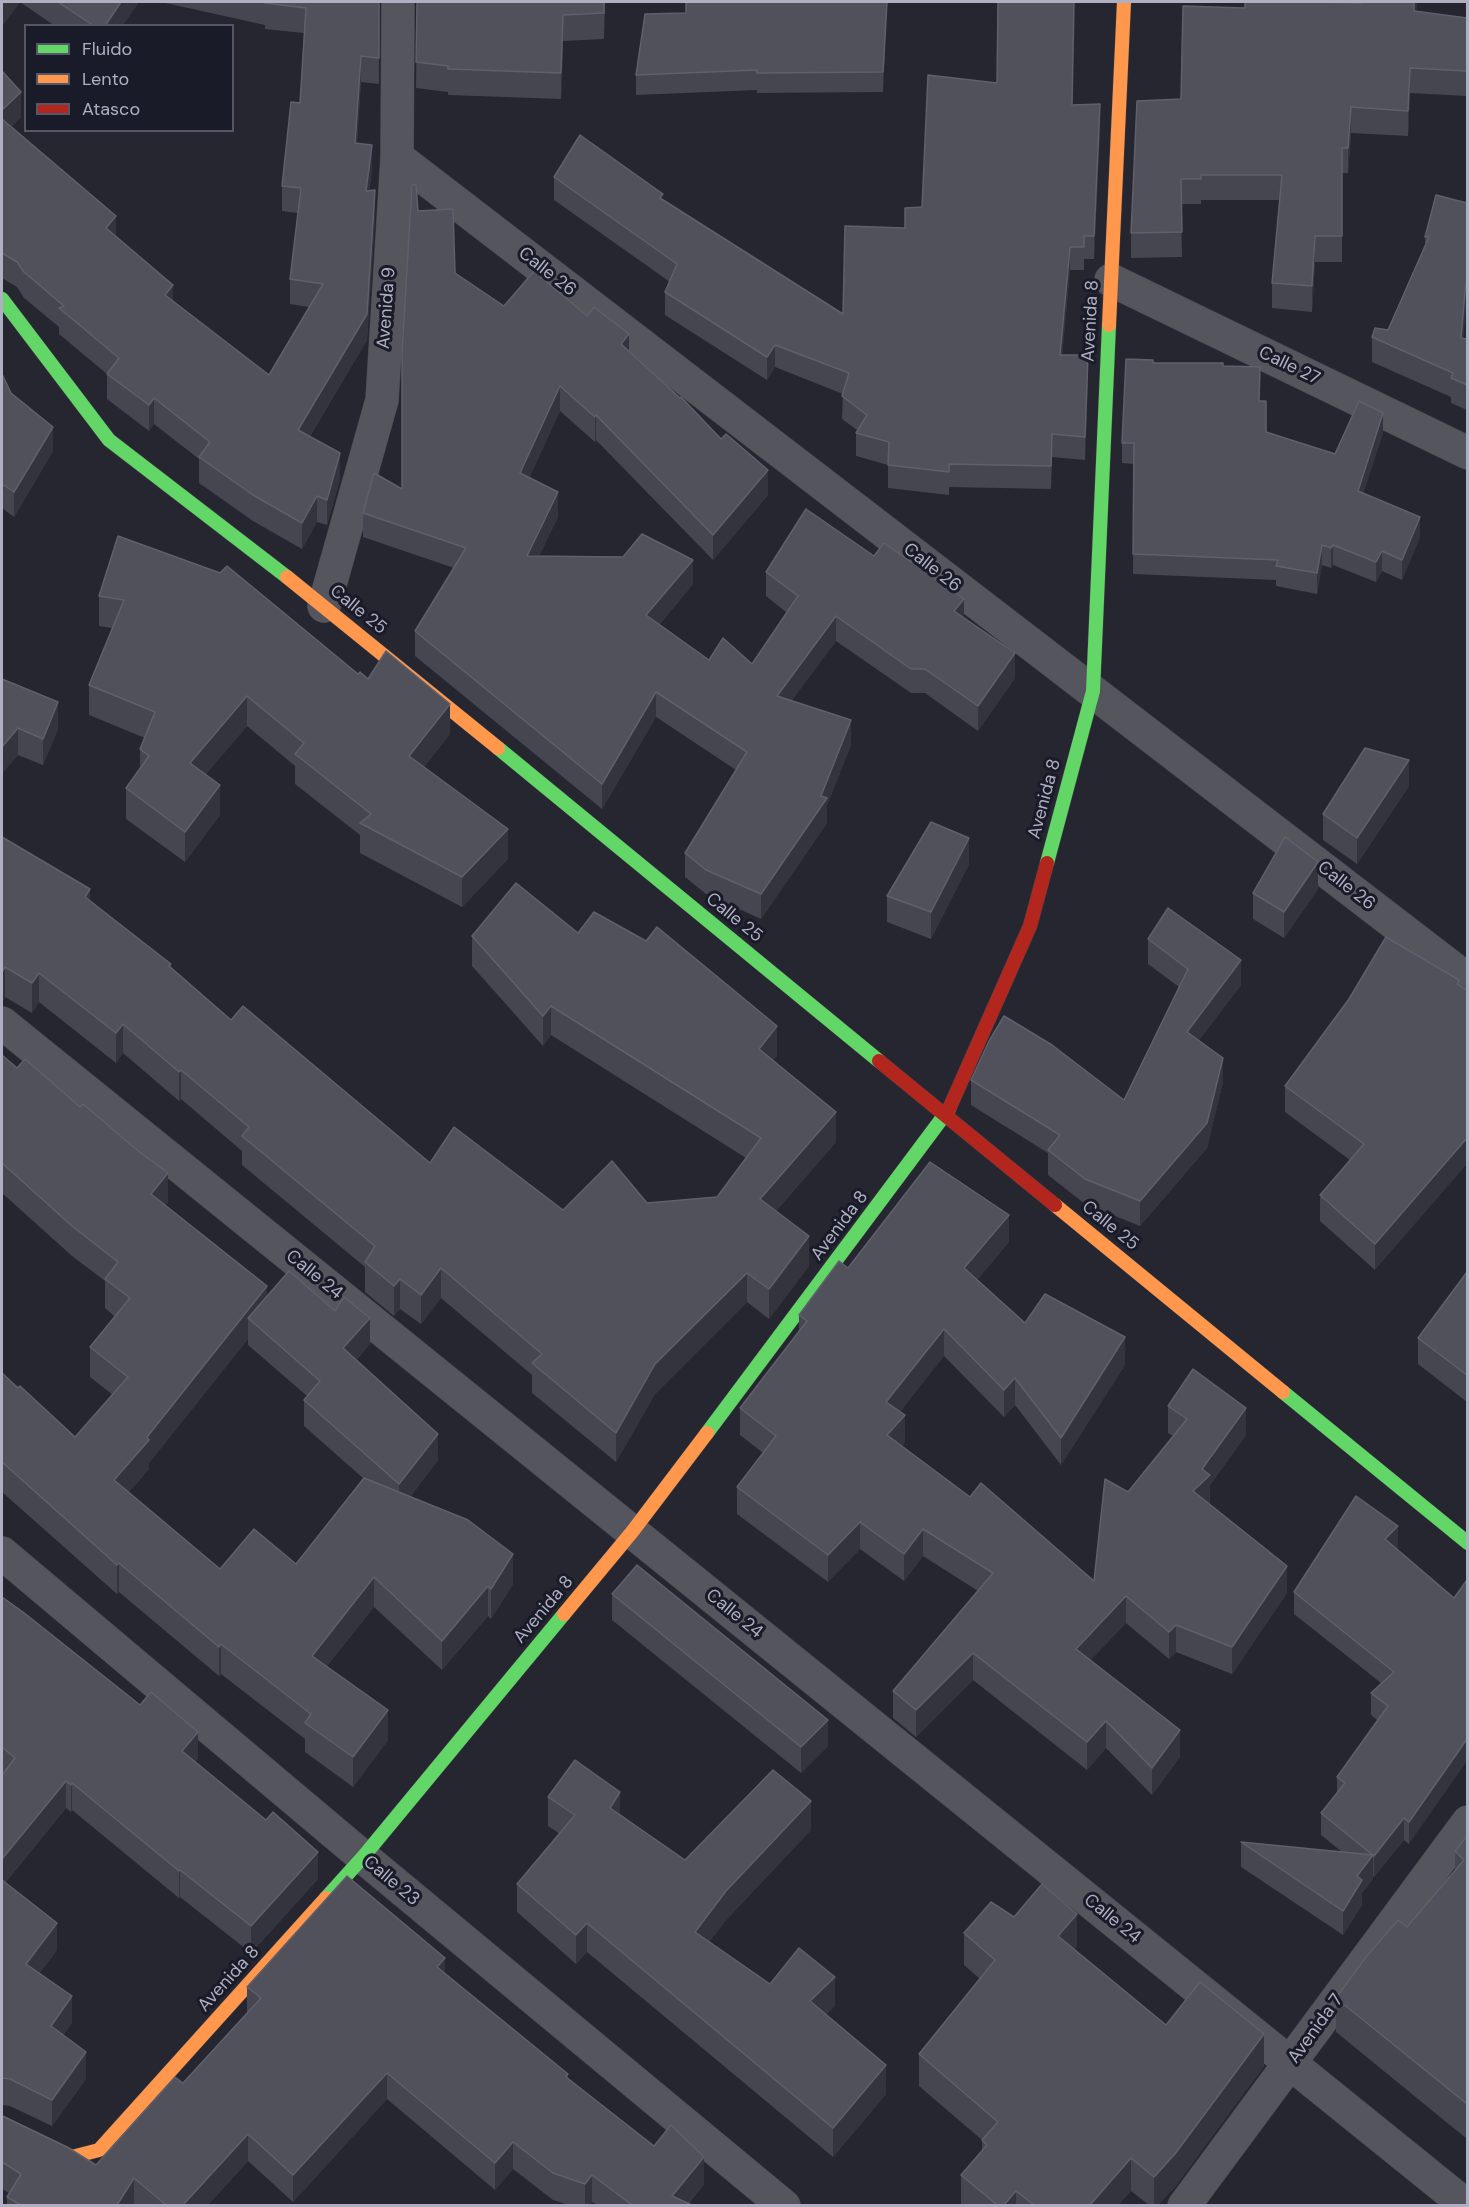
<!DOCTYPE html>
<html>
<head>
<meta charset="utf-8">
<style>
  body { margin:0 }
  #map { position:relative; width:1469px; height:2207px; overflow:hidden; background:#252630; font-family:"DM Sans",sans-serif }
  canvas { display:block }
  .frame { position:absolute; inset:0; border:3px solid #aeb0c2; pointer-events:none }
  .legend { position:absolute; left:24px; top:24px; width:210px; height:108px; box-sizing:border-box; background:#1a1b29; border:2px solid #555766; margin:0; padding:8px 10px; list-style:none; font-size:18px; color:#aeb0c2 }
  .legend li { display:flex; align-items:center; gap:12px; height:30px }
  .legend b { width:30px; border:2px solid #555766 }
</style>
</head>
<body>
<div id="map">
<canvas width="1469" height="2207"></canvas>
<div class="frame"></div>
<ul class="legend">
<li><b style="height:8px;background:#63d668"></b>Fluido</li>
<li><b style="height:8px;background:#ff974d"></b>Lento</li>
<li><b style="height:8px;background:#b3261e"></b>Atasco</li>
</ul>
</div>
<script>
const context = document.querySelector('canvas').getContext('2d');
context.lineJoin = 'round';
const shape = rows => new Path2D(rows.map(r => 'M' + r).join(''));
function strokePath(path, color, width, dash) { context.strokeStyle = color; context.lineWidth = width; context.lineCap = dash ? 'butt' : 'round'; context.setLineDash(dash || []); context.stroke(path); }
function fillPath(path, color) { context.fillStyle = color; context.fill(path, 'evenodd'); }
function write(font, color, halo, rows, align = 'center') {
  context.font = font + ' "DM Sans",sans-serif'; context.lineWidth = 6; context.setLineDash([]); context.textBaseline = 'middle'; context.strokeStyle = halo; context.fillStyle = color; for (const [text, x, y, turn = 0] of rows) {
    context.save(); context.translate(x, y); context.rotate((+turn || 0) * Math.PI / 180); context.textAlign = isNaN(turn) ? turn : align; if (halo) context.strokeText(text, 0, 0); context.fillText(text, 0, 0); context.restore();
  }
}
const street = shape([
  [397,157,1468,980],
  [1111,280,1468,453],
  [324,606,382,400,397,157,398,2],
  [2,1023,1467,2206],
  [2,1553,363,1857,784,2206],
  [1184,2206,1468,1822]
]);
const fast = shape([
  [2,299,109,440,287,577],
  [498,748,879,1061],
  [1047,863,1093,691,1109,325],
  [1283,1392,1468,1543],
  [707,1433,949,1109],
  [326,1898,363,1857,564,1614]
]);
const slow = shape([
  [1109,325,1124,2],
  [287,577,498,748],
  [1055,1205,1283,1392],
  [564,1614,632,1532,707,1433],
  [2,2123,72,2157,99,2150,326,1898]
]);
const jam = shape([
  [879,1061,1055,1205],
  [949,1109,1030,926,1047,863]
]);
strokePath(street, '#3f4047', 34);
strokePath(fast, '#3f4047', 15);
strokePath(slow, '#3f4047', 15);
strokePath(jam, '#3f4047', 15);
strokePath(street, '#55555e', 33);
strokePath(fast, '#63d668', 14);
strokePath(slow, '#ff974d', 14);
strokePath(jam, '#b3261e', 14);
fillPath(shape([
  [2,2,139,2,122,26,55,26,20,2,2,26],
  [161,2,379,2,379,84,361,82,357,143,372,170,369,191,375,216,367,340,310,436,340,479,327,525,317,522,302,549,253,521,199,483,199,459,154,424,149,431,107,399,107,374,59,334,59,327,24,298,17,287,2,278,2,71,21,117,11,127,116,236,173,302,269,375,309,307,290,304,290,279,298,213,282,211,282,186,300,103,304,33,265,29,265,25],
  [417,2,605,2,604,39,563,41,561,99,448,95,448,92,416,88],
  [887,2,883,92,757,93,757,90,636,95,636,75,686,13],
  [1417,2,1416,11,1467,18,1467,96,1410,93,1408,136,1351,133,1348,173,1342,173,1342,262,1315,262,1312,312,1272,308,1272,283,1280,200,1201,200,1201,204,1181,204,1182,257,1131,258,1131,233,1181,99,1245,8],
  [1073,105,1100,127,1094,259,1084,259,1084,270,1070,270,1062,355,1088,378,1085,460,1052,457,1051,489,949,487,949,495,888,488,888,465,856,456,856,433,857,430,842,419,843,394,775,367,767,380,665,315,665,292,670,282,554,200,554,177,663,200,843,314,905,228,905,208,922,207],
  [1467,203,1467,306,1466,306,1463,338,1467,339,1467,410,1451,403,1451,397,1372,362,1372,337,1388,330,1425,247,1425,237],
  [418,211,455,273,504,306,629,351,768,495,713,560,596,440,595,442,560,411,529,478,558,517,539,556,693,584,659,625,709,660,752,664,787,613,766,596,766,572,964,618,1015,678,978,731,925,693,911,693,836,641,791,701,851,745,827,805,827,823,761,919,706,894,685,877,685,853,736,770,656,717,602,809,415,656,415,631,454,568,363,537,363,513,402,489],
  [1153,363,1223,366,1259,401,1266,432,1335,454,1383,433,1363,493,1420,537,1402,580,1382,571,1376,582,1333,565,1331,568,1322,565,1317,594,1276,586,1276,580,1133,574,1134,464,1122,463,1122,443],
  [2,374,11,393,53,451,14,517,2,508],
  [118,536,368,679,450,734,424,767,508,859,462,907,360,853,360,835,295,784,295,766,247,726,206,774,220,815,185,862,126,819,126,788,140,769,140,749,145,738,89,715,89,685,112,628,99,626,99,596],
  [2,679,58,729,43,765,18,755,2,773],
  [1409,786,1357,864,1323,840,1323,814],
  [2,837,90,900,171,967,231,1020,430,1163,563,1210,717,1197,746,1158,551,1035,543,1046,472,966,472,936,578,933,777,1056,773,1060,836,1142,776,1211,809,1266,769,1319,747,1302,655,1394,616,1462,532,1393,532,1375,441,1298,421,1324,400,1309,394,1316,365,1292,365,1267,242,1165,242,1151,181,1099,179,1101,123,1053,116,1063,39,1002,32,1013,5,997,2,1002],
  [969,864,931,939,887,922,887,896],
  [1318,889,1284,938,1253,919,1253,893],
  [1386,937,1375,1270,1320,1221,1320,1195,1350,1160,1285,1112,1285,1086,1349,999],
  [1148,939,1241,985,1199,1040,1223,1082,1207,1148,1140,1226,1085,1204,1048,1175,1048,1153,971,1105,971,1080,1124,1100,1179,987,1148,964],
  [2,1055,168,1202,165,1206,267,1296,370,1344,356,1360,438,1460,410,1497,513,1584,491,1619,488,1616,442,1670,374,1607,327,1666,388,1740,353,1787,305,1752,305,1739,221,1674,219,1676,119,1592,117,1594,2,1492,2,1373,75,1437,113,1395,90,1377,90,1347,115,1317,105,1308,105,1281,72,1256,2,1193],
  [248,1339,248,1345,307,1396,304,1400,304,1426,364,1479,296,1564,220,1569,129,1492,149,1469,149,1463],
  [1009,1242,977,1280,1025,1323,1125,1365,1061,1465,1015,1405,1004,1417,944,1356,900,1411,905,1442,902,1446,970,1497,1094,1581,1128,1492,1173,1436,1168,1433,1168,1406,1246,1435,1210,1485,1210,1502,1209,1503,1287,1593,1232,1674,1176,1652,1169,1659,1126,1623,1090,1660,1180,1757,1152,1795,1106,1748,1087,1770,973,1680,916,1737,893,1718,893,1691,978,1591,923,1556,904,1581,860,1549,828,1582,737,1514,737,1487,763,1453,740,1435,740,1408,799,1332,799,1315,848,1268],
  [1467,1272,1467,1402,1418,1364,1418,1338],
  [1398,1548,1397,1549,1454,1598,1409,1844,1404,1840,1374,1877,1373,1876,1373,1879,1362,1893,1362,1905,1343,1935,1241,1867,1241,1842,1342,1852,1321,1835,1321,1813,1337,1793,1337,1777,1377,1720,1371,1715,1371,1693,1381,1683,1294,1614,1294,1592],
  [612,1594,828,1746,801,1773,612,1620],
  [2,1597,198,1758,195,1762,318,1879,251,1953,180,1897,179,1898,72,1810,71,1812,66,1808,5,1883,57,1950,39,1974,72,2023,63,2035,86,2079,52,2126,10,2106,2,2105],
  [548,1797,620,1814,685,1860,811,1830,726,1920,709,1942,770,1984,835,2006,826,2014,886,2094,833,2157,587,1952,576,1964,517,1912,517,1884,560,1834,548,1826],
  [1467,1836,1467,2139,1336,2032,1336,1998,1407,1927,1455,1872,1455,1851],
  [1014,1917,1077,1946,1074,1950,1166,2025,1264,2066,1175,2187,1158,2205,1149,2205,1131,2191,1118,2205,961,2205,961,2175,982,2151,982,2140,919,2086,919,2054,980,1979,964,1965,964,1933],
  [445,1973,568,2079,704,2184,688,2204,692,2205,597,2205,592,2202,589,2205,569,2205,553,2200,513,2169,495,2190,387,2099,293,2202,248,2161,208,2205,7,2205,7,2197,9,2193,2,2189,2,2116,96,2165,183,2083,247,2013,247,1987]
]), '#45464f');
fillPath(shape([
  [2,2,20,2,2,26],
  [121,2,139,2,122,26,105,26],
  [887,2,883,92,883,72],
  [1414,2,1417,2,1414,36],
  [563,15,563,41,561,99,561,73],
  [361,56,361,82,355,169,355,143],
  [1410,68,1410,93,1408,136,1408,111],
  [21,92,21,117,2,136,2,110],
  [1100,104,1100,127,1094,259,1094,236],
  [1351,107,1351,133,1348,173,1348,148],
  [372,145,372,170,366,217,366,191],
  [375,190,375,216,367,340,298,455,298,430],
  [116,216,116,242,106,228],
  [1315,236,1315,262,1312,312,1312,286],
  [1070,247,1070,270,1060,378,1060,355],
  [1466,281,1466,306,1461,363,1461,338],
  [173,285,173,311,165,295],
  [629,334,629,359,621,344],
  [775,345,775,367,767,380,767,357],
  [1088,355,1088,378,1085,460,1085,437],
  [560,386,560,411,520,498,520,473],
  [154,398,154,424,149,431,149,405],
  [1383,413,1383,433,1358,511,1358,491],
  [596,415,596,440,595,442,595,417],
  [53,427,53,451,14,517,14,492],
  [340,453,340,479,327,525,327,500],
  [768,470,768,495,713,560,713,535],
  [558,492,558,517,527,580,527,556],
  [317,496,317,522,302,549,302,523],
  [1420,517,1420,537,1402,580,1402,560],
  [1322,545,1322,565,1317,594,1317,573],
  [1333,545,1333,565,1331,568,1331,548],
  [1382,551,1382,571,1376,582,1376,562],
  [693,560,693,584,646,640,646,615],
  [964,599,964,624,954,611],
  [836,616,836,641,777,721,777,696],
  [1015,653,1015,678,978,731,978,706],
  [656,692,656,717,602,809,602,784],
  [247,696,247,726,190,793,190,763],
  [58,702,58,729,43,765,43,739],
  [450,704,450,734,409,786,409,756],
  [851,720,851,745,827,805,827,823,761,919,761,894,821,796],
  [18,728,18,755,2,773,2,747],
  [1409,760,1409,786,1357,864,1357,838],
  [220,785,220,815,185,862,185,832],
  [508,829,508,859,462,907,462,877],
  [969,838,969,864,931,939,931,912],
  [1318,862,1318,889,1284,938,1284,912],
  [90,889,90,918,85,897],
  [1241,960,1241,985,1187,1056,1187,1032],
  [5,967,5,997,2,1002,2,972],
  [39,973,39,1002,32,1013,32,983],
  [551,1006,551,1035,543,1046,543,1016],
  [123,1024,123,1053,116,1063,116,1033],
  [777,1026,777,1056,759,1078,759,1049],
  [1223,1058,1223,1082,1207,1148,1140,1226,1140,1201],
  [181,1070,181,1099,179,1101,179,1072],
  [836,1112,836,1142,760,1229,760,1199],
  [1467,1138,1467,1164,1375,1270,1375,1244],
  [168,1173,168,1202,151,1224,151,1194],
  [1009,1215,1009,1242,964,1295,964,1268],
  [809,1236,809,1266,769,1319,769,1289],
  [441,1268,441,1298,421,1324,421,1295],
  [747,1273,747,1302,655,1394,616,1462,616,1433,655,1364],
  [400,1279,400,1309,394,1316,394,1286],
  [267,1286,267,1315,248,1318,248,1339,149,1463,149,1469,114,1509,114,1480],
  [370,1318,370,1344,343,1374,343,1348],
  [944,1329,944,1356,886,1430,886,1402],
  [1125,1337,1125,1365,1061,1465,1061,1438],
  [1015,1378,1015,1405,1004,1417,1004,1390],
  [1246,1408,1246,1435,1210,1485,1210,1502,1193,1518,1193,1491,1202,1469],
  [905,1415,905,1442,887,1462,887,1435],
  [438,1434,438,1460,399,1511,399,1484],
  [860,1522,860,1549,828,1582,828,1555],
  [1398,1526,1398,1548,1385,1561,1385,1539],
  [923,1529,923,1556,904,1581,904,1554],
  [513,1554,513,1584,491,1619,491,1589],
  [119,1563,119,1592,117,1594,117,1565],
  [1287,1566,1287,1593,1232,1674,1232,1647],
  [374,1577,374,1607,312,1685,312,1656],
  [488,1586,488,1616,442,1670,442,1641],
  [1126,1596,1126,1623,1076,1676,1076,1649],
  [1176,1625,1176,1652,1169,1659,1169,1632],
  [221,1644,221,1674,219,1676,219,1647],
  [973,1653,973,1680,916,1737,916,1710],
  [388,1710,388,1740,353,1787,353,1757],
  [828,1720,828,1746,801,1773,801,1747],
  [1106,1721,1106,1748,1087,1770,1087,1742],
  [1180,1730,1180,1757,1152,1795,1152,1768],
  [198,1732,198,1758,182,1778,182,1751],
  [1467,1739,1467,1761,1409,1844,1409,1822],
  [66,1781,66,1808,2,1886,2,1859],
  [72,1783,72,1810,71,1812,71,1785],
  [620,1792,620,1821,610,1808],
  [811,1801,811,1830,726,1920,695,1961,695,1932,726,1891],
  [1404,1818,1404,1840,1374,1877,1374,1856],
  [318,1852,318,1879,251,1953,251,1926],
  [1373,1855,1373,1879,1362,1893,1362,1905,1343,1935,1343,1911,1357,1876],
  [180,1870,180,1897,179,1898,179,1871],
  [1077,1914,1077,1946,1058,1968,1058,1936],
  [57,1923,57,1950,26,1991,26,1964],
  [587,1923,587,1952,576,1964,576,1935],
  [445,1958,445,1985,437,1967],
  [835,1977,835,2006,810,2030,810,2001],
  [72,1996,72,2023,51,2053,51,2026],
  [1264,2034,1264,2066,1175,2187,1158,2205,1154,2205,1154,2177],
  [86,2052,86,2079,52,2126,52,2100],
  [886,2065,886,2094,833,2157,833,2128],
  [387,2073,387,2099,293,2202,293,2175],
  [248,2134,248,2161,208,2205,183,2205],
  [513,2142,513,2169,495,2190,495,2163],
  [704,2157,704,2184,686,2205,672,2196],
  [1131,2158,1131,2191,1118,2205,1090,2205],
  [592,2175,592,2202,589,2205,585,2205,585,2184],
  [134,2178,134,2205,117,2205],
  [1016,2191,1016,2205,1004,2205]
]), '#33343d');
const building = shape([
  [58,2,121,2,105,26,94,26,58,2],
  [265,2,379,2,379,58,361,56,355,143,372,145,366,191,375,190,367,314,298,430,340,453,327,500,317,496,302,523,253,495,199,457,210,442,154,398,149,405,107,374,119,358,59,308,64,306,24,272,17,262,2,253,2,119,116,216,106,228,173,285,165,295,269,375,323,284,290,279,301,188,282,186,291,102,300,103,306,8,265,3,265,2],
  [417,2,604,2,604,13,563,15,561,73,448,69,448,66,416,62,417,2],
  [686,2,887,2,883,72,757,73,757,70,636,75,645,14,686,13,686,2],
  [998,2,1074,2,1072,105,1100,104,1094,236,1084,236,1084,247,1070,247,1060,355,1088,355,1085,437,1052,434,1051,466,949,464,949,472,888,465,889,442,856,433,867,415,842,396,849,373,775,345,767,357,665,292,677,264,554,177,580,135,663,194,660,198,843,314,845,226,905,228,905,208,922,207,928,75,997,83,998,2],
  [1245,2,1311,2,1362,3,1362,2,1414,2,1414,11,1467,18,1467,71,1410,68,1408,111,1351,107,1348,148,1342,148,1342,236,1315,236,1312,286,1272,283,1282,175,1201,175,1201,179,1181,179,1182,232,1131,233,1137,101,1181,99,1183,6,1245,8,1245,2],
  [2,71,21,92,2,110,2,71],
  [412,185,416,185,418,211,453,209,455,273,504,306,534,271,587,316,594,307,629,334,621,344,680,398,681,397,721,439,726,434,768,470,713,535,596,415,595,417,560,386,520,473,558,492,527,556,623,557,642,534,693,560,646,615,709,660,723,638,752,664,798,596,766,572,806,509,874,556,884,543,964,599,954,611,1015,653,978,706,925,669,911,669,836,616,777,696,851,720,821,796,827,798,761,894,706,870,685,853,747,752,656,692,602,784,415,631,466,548,363,513,374,473,402,489,402,352,412,185],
  [1436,195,1467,203,1467,281,1466,281,1461,338,1467,339,1467,385,1451,378,1453,373,1372,337,1375,328,1388,330,1429,237,1425,237,1436,195],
  [1126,359,1153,360,1153,363,1223,363,1223,366,1260,367,1259,401,1266,401,1266,432,1335,454,1359,401,1383,413,1358,491,1420,517,1402,560,1382,551,1376,562,1333,545,1331,548,1322,545,1317,573,1276,566,1278,560,1133,554,1134,443,1122,443,1126,359],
  [2,374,11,393,53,427,14,492,2,484,2,374],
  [118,536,220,573,227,566,358,674,360,672,368,679,386,651,450,704,409,756,508,829,462,877,360,823,371,814,295,754,304,743,247,696,190,763,220,785,185,832,126,788,149,756,140,749,155,712,89,685,124,600,99,596,118,536],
  [2,679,58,702,43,739,18,728,2,747,2,679],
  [1365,748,1409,760,1357,838,1323,814,1365,748],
  [931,822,969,838,931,912,887,896,931,822],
  [2,837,90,889,85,897,171,964,169,966,231,1020,243,1006,430,1163,454,1127,563,1210,612,1161,647,1203,717,1197,761,1138,551,1006,543,1016,472,936,516,883,578,933,594,912,646,941,657,927,777,1026,759,1049,836,1112,760,1199,809,1236,769,1289,747,1273,655,1364,616,1433,532,1363,542,1354,441,1268,421,1295,400,1279,394,1286,365,1262,375,1246,242,1136,249,1127,181,1070,179,1072,123,1024,116,1033,39,973,32,983,5,967,2,972,2,837],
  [1285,837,1318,862,1284,912,1253,893,1285,837],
  [1168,908,1241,960,1187,1032,1223,1058,1207,1123,1140,1201,1085,1179,1048,1150,1060,1135,971,1080,989,1041,1004,1016,1052,1045,1124,1100,1188,969,1148,939,1168,908],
  [1386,937,1459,980,1457,984,1467,991,1467,1138,1375,1244,1320,1195,1364,1144,1285,1086,1349,999,1386,937],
  [2,1055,17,1068,25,1059,80,1107,83,1104,137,1150,168,1173,151,1194,267,1286,147,1437,149,1440,114,1480,220,1569,254,1529,296,1564,364,1478,468,1520,513,1554,491,1589,488,1586,442,1641,374,1577,312,1656,388,1710,353,1757,305,1723,311,1714,221,1644,219,1647,119,1563,117,1565,2,1462,2,1373,18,1388,20,1386,75,1437,128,1377,90,1347,130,1298,105,1279,118,1262,72,1226,2,1163,2,1055],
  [930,1162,1009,1215,964,1268,1025,1323,1045,1294,1125,1337,1061,1438,1015,1378,1004,1390,944,1329,886,1402,905,1415,887,1435,970,1497,981,1483,1094,1581,1105,1479,1128,1492,1187,1419,1168,1406,1193,1369,1246,1408,1202,1469,1210,1475,1193,1491,1287,1566,1232,1647,1176,1625,1169,1632,1126,1596,1076,1649,1180,1730,1152,1768,1106,1721,1087,1742,973,1653,916,1710,893,1691,993,1573,923,1529,904,1554,860,1522,828,1555,737,1487,776,1436,740,1408,807,1321,799,1315,839,1261,848,1268,930,1162],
  [289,1271,335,1311,344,1297,370,1318,343,1348,438,1434,399,1484,304,1400,320,1381,248,1318,289,1271],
  [1467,1272,1467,1375,1418,1338,1467,1272],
  [1356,1496,1398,1526,1385,1539,1454,1598,1467,1580,1467,1739,1409,1822,1404,1818,1374,1856,1321,1813,1345,1783,1337,1777,1388,1706,1371,1693,1394,1672,1294,1592,1356,1496],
  [637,1565,828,1720,801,1747,612,1594,637,1565],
  [2,1597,23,1612,140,1705,151,1692,198,1732,182,1751,266,1820,273,1812,318,1852,251,1926,180,1870,179,1871,72,1783,71,1785,66,1781,2,1859,2,1775,15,1758,2,1747,2,1597],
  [575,1760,620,1792,610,1808,685,1860,773,1770,811,1801,726,1891,695,1932,770,1984,799,1948,835,1977,810,2001,886,2065,833,2128,587,1923,576,1935,517,1884,575,1815,548,1797,575,1760],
  [1467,1836,1467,2104,1336,1998,1366,1957,1398,1920,1407,1927,1464,1860,1455,1851,1467,1836],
  [1241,1842,1373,1855,1357,1876,1362,1880,1343,1911,1241,1842],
  [347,1876,445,1958,437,1967,568,2074,566,2077,654,2146,671,2125,704,2157,672,2196,692,2205,632,2205,592,2175,585,2184,553,2173,513,2142,495,2163,387,2073,293,2175,248,2134,183,2205,166,2205,134,2178,117,2205,21,2205,7,2197,21,2174,2,2162,2,2116,67,2147,96,2165,175,2077,183,2083,261,1998,247,1987,347,1876],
  [2,1880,57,1923,26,1964,72,1996,51,2026,86,2052,52,2100,10,2079,2,2078,2,1880],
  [1042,1884,1077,1914,1058,1936,1166,2025,1200,1982,1264,2034,1175,2154,1154,2177,1131,2158,1090,2205,1034,2205,1016,2191,1004,2205,997,2205,961,2175,987,2145,982,2140,998,2122,919,2054,995,1960,964,1933,991,1902,1014,1917,1042,1884]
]);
fillPath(building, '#50515b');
strokePath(building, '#5f606b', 1.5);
write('18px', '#aeb0c2', '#1a1b29', [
  ["Calle 26",547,272,38],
  ["Avenida 9",387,308,-86],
  ["Avenida 8",1091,321,-87],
  ["Calle 27",1289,366,26],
  ["Calle 26",932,568,38],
  ["Calle 25",358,610,39],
  ["Avenida 8",1045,799,-75],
  ["Calle 26",1346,886,38],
  ["Calle 25",734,918,39],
  ["Avenida 8",840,1226,-53],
  ["Calle 25",1110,1226,39],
  ["Calle 24",314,1275,39],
  ["Avenida 8",544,1610,-50],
  ["Calle 24",734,1614,39],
  ["Calle 23",391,1881,40],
  ["Calle 24",1112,1919,39],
  ["Avenida 8",229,1979,-48],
  ["Avenida 7",1316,2029,-54]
]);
</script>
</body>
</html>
